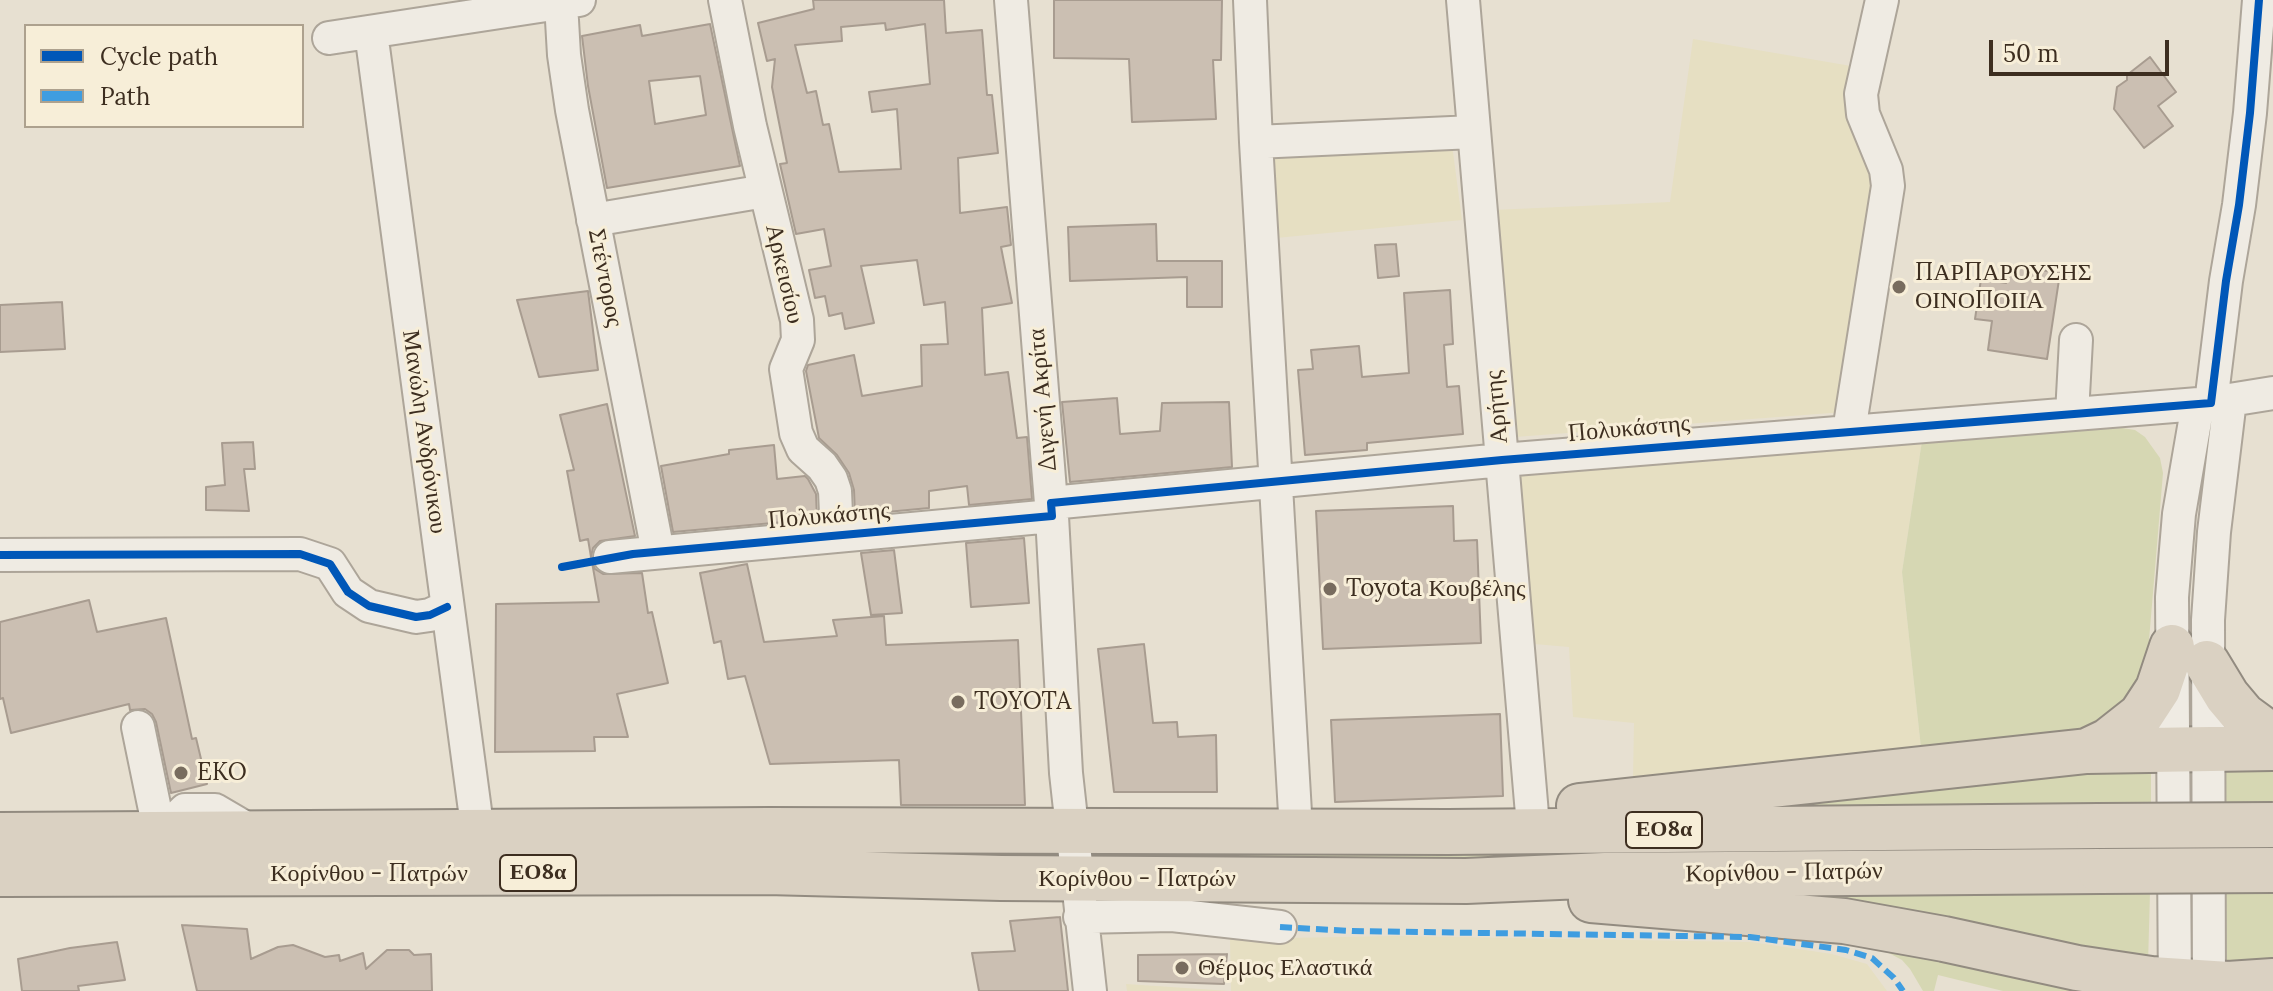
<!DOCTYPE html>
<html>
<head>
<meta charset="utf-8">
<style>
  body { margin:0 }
  #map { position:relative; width:2273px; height:991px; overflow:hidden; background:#e7e0d1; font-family:Lora,serif }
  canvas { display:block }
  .legend { position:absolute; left:24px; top:24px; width:280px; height:104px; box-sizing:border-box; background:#f7eed8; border:2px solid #ada18e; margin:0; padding:10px 14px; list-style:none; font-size:24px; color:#3d2e20 }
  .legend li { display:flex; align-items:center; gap:16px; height:40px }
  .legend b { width:40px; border:2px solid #ada18e }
  .scale { position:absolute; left:1989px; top:40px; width:180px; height:36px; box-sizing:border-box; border:4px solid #3d2e20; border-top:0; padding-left:10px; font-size:24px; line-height:28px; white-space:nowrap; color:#3d2e20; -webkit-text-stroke:6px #f7eed8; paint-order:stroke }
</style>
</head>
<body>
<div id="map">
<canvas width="2273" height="991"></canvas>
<ul class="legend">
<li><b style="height:10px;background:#0057b8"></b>Cycle path</li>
<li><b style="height:10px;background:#3f9de0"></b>Path</li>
</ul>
<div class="scale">50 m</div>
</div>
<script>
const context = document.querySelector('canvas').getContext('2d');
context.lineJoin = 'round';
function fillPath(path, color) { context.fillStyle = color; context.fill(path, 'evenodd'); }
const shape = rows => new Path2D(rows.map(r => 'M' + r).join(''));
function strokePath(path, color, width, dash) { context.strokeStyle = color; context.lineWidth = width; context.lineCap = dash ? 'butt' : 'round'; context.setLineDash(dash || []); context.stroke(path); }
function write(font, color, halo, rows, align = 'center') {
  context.font = font + ' Lora,serif'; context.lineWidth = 6; context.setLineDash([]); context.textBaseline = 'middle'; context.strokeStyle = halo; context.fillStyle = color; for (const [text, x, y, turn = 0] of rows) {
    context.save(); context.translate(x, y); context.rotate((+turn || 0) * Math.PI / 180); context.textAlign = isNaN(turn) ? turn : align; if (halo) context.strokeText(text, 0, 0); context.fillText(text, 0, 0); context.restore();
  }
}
fillPath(shape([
  [1693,39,1857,67,1875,162,1844,412,1515,437,1493,210,1670,202],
  [1451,137,1462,220,1266,239,1260,149],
  [1922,441,1902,572,1921,748,1633,779,1634,723,1573,717,1569,647,1534,644,1520,473,1716,461],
  [1395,936,1751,942,1832,954,1867,964,1887,991,1231,991,1230,939],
  [1126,984,1230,991,1127,991]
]), '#e6dfc2');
fillPath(shape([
  [2116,427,2135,430,2145,437,2160,458,2163,473,2147,664,2142,680,2113,717,2078,735,1921,748,1902,572,1922,441],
  [2221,758,2273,761,2273,806,2221,806],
  [2151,763,2151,806,1713,810],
  [2273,842,2273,851,1118,862,1118,855,1265,854,1315,850],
  [2150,892,2148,964,1732,895],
  [2221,892,2273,892,2273,970,2223,974],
  [1890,945,2097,991,2003,991,1938,975,1934,991,1923,991,1910,969,1902,960,1887,952]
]), '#d6d7b3');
const building = shape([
  [813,0,944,0,946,33,982,30,987,95,992,95,998,153,958,158,960,213,1007,207,1011,245,1001,247,1012,303,982,308,985,375,1008,372,1017,438,1027,437,1032,499,969,505,967,486,929,491,929,508,855,515,854,490,849,473,837,455,819,438,806,371,808,365,854,355,862,396,922,386,921,345,948,344,945,302,924,305,917,260,861,266,874,323,845,329,842,313,829,316,825,296,815,298,809,270,831,266,824,229,796,234,780,164,787,163,772,87,775,59,767,61,758,23,814,9,813,0],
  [885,23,886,30,925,24,930,84,869,92,872,112,897,109,901,169,839,172,829,124,823,125,816,91,807,93,795,45,842,41,841,27,885,23],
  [1054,0,1222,0,1221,60,1213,60,1216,119,1132,122,1129,59,1054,58,1054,0],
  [710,24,740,166,607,188,588,86,582,36,640,25,642,36,710,24],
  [700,76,706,115,655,124,649,81,700,76],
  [2150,57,2176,92,2158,106,2173,126,2144,148,2114,109,2117,87,2127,80,2127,75,2150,57],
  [1156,224,1157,261,1222,261,1222,307,1187,307,1187,277,1070,281,1068,227,1156,224],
  [1396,244,1399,276,1378,278,1375,245,1396,244],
  [2009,265,2060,273,2047,359,1988,350,1992,321,1975,319,1981,279,2006,283,2009,265],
  [1450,290,1453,344,1444,345,1447,387,1459,386,1463,434,1367,443,1367,450,1305,455,1298,370,1313,369,1311,350,1359,346,1362,377,1409,373,1404,293,1450,290],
  [588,291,598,370,539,377,517,300,588,291],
  [62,302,65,349,0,352,0,305,62,302],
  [1117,398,1120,434,1160,431,1162,403,1229,402,1232,467,1070,482,1062,402,1117,398],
  [607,404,635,536,600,541,593,548,591,557,588,539,580,541,567,471,574,470,560,415,607,404],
  [253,442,255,469,244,469,249,511,206,510,206,487,225,485,222,443,253,442],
  [774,445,777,479,805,476,808,479,816,494,817,519,673,532,661,466,729,454,729,450,774,445],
  [1453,506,1454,541,1477,540,1481,643,1323,649,1316,511,1453,506],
  [1024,538,1029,603,971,607,966,543,1024,538],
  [894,550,902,613,871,615,861,553,894,550],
  [592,562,595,569,603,574,642,573,648,613,652,612,668,683,617,694,628,737,594,737,595,751,495,752,496,604,599,602,592,562],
  [747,564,764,642,837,636,833,620,884,616,886,645,1018,640,1025,805,901,805,899,760,770,764,745,676,728,679,721,641,714,643,700,573,747,564],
  [89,600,97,632,166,618,192,739,196,738,207,784,171,793,156,722,152,714,145,709,130,710,129,704,11,733,3,698,0,699,0,622,89,600],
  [1144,644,1153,723,1177,722,1178,737,1216,735,1217,792,1114,792,1098,649,1144,644],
  [1500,714,1503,796,1335,802,1331,720,1500,714],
  [1060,917,1068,991,979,991,972,953,1015,951,1010,921,1060,917],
  [182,925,247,929,251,959,278,947,293,945,325,957,339,955,340,961,363,953,366,969,387,950,409,950,414,955,431,954,432,991,197,991,182,925],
  [117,942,125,980,78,986,79,991,22,991,18,959,70,948,117,942],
  [1227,954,1224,984,1138,981,1138,955,1227,954]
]);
fillPath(building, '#cbbfb2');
strokePath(building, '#a89c90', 2);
const minor = shape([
  [725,0,750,126,797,320,798,340,786,369,796,433,803,449,822,466,831,479,835,491,837,536],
  [1011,0,1052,516,1066,773,1090,991],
  [1250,0,1256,142,1296,830],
  [1463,0,1532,814],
  [561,3,564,55,572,110,658,552],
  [371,32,478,833],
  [329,38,579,0],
  [1256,142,1473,132],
  [593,220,765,191],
  [2211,403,2226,281,2239,205,2250,113,2259,0],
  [2072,414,2076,340],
  [1849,431,1888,186,1886,170,1863,114,1861,94,1882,0],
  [1051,503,1502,460,2211,403,2273,393],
  [0,555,300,554,330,564,348,592,369,606,416,617,430,615,447,607],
  [610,557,1052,516],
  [138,727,160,834],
  [160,834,185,810,215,810,256,834],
  [1080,917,1172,915,1280,927],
  [2175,991,2172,597,2179,514,2198,404],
  [2209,991,2208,620,2214,532,2230,400]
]);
const highway = shape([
  [2207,663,2227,696,2243,715,2273,737],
  [2087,751,2108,741,2141,715,2158,689,2172,647],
  [1579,806,2087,751,2273,748],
  [0,835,769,830,1448,832,2099,826],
  [0,874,767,872,1001,878,1466,881,1605,875,2100,871],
  [1591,900,1844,921,1944,939,2077,968,2151,979,2228,984,2273,981]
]);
strokePath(minor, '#ada599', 36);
strokePath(highway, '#928b80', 48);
strokePath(minor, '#efebe3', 32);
strokePath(highway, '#dad1c2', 44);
const highwayBridge = shape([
  [2099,826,2273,825],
  [2100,871,2273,870]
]);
strokePath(highwayBridge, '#928b80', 48, []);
strokePath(highwayBridge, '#dad1c2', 44);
strokePath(shape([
  [1280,927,1352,931,1750,937,1846,950,1872,958,1894,978,1903,991]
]), '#3f9de0', 6, [12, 6]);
strokePath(shape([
  [0,555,300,554,330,564,348,592,369,606,416,617,430,615,447,607],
  [562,567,633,554,1052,516,1051,503,1502,460,2211,403,2226,281,2239,205,2250,113,2259,0]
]), '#0057b8', 8);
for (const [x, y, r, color] of [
  [1899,287,8,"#786c5e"],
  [1330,589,8,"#786c5e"],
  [958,702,8,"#786c5e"],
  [181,773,8,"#786c5e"],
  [1182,968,8,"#786c5e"]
]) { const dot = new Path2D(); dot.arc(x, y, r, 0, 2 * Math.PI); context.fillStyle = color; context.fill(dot); strokePath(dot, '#f7eed8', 3); }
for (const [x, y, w] of [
  [1664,830,76],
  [538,873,76]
]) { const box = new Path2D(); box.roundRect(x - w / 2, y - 18, w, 36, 6); context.fillStyle = '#f7eed8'; context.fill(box); strokePath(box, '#3d2e20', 2); }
write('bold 22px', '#3d2e20', null, [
  ["ΕΟ8α",1664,830],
  ["ΕΟ8α",538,873]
]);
write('24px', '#3d2e20', '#f7eed8', [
  ["ΠΑΡΠΑΡΟΥΣΗΣ",1915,273],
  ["ΟΙΝΟΠΟΙΙΑ",1915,301],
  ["Toyota Κουβέλης",1346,589],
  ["TOYOTA",974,702],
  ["EKO",197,773],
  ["Θέρμος Ελαστικά",1198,968]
], 'left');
write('24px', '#3d2e20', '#f7eed8', [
  ["Αρκεισίου",784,274,77],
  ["Στέντορος",605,278,79],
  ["Διγενή Ακρίτα",1043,400,-95],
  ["Αρήτης",1497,407,-95],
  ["Πολυκάστης",1629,429,-5],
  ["Μανώλη Ανδρόνικου",424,432,82],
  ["Πολυκάστης",829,516,-5],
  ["Κορίνθου - Πατρών",1784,873,-1],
  ["Κορίνθου - Πατρών",369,874],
  ["Κορίνθου - Πατρών",1137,879]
]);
</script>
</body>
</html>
